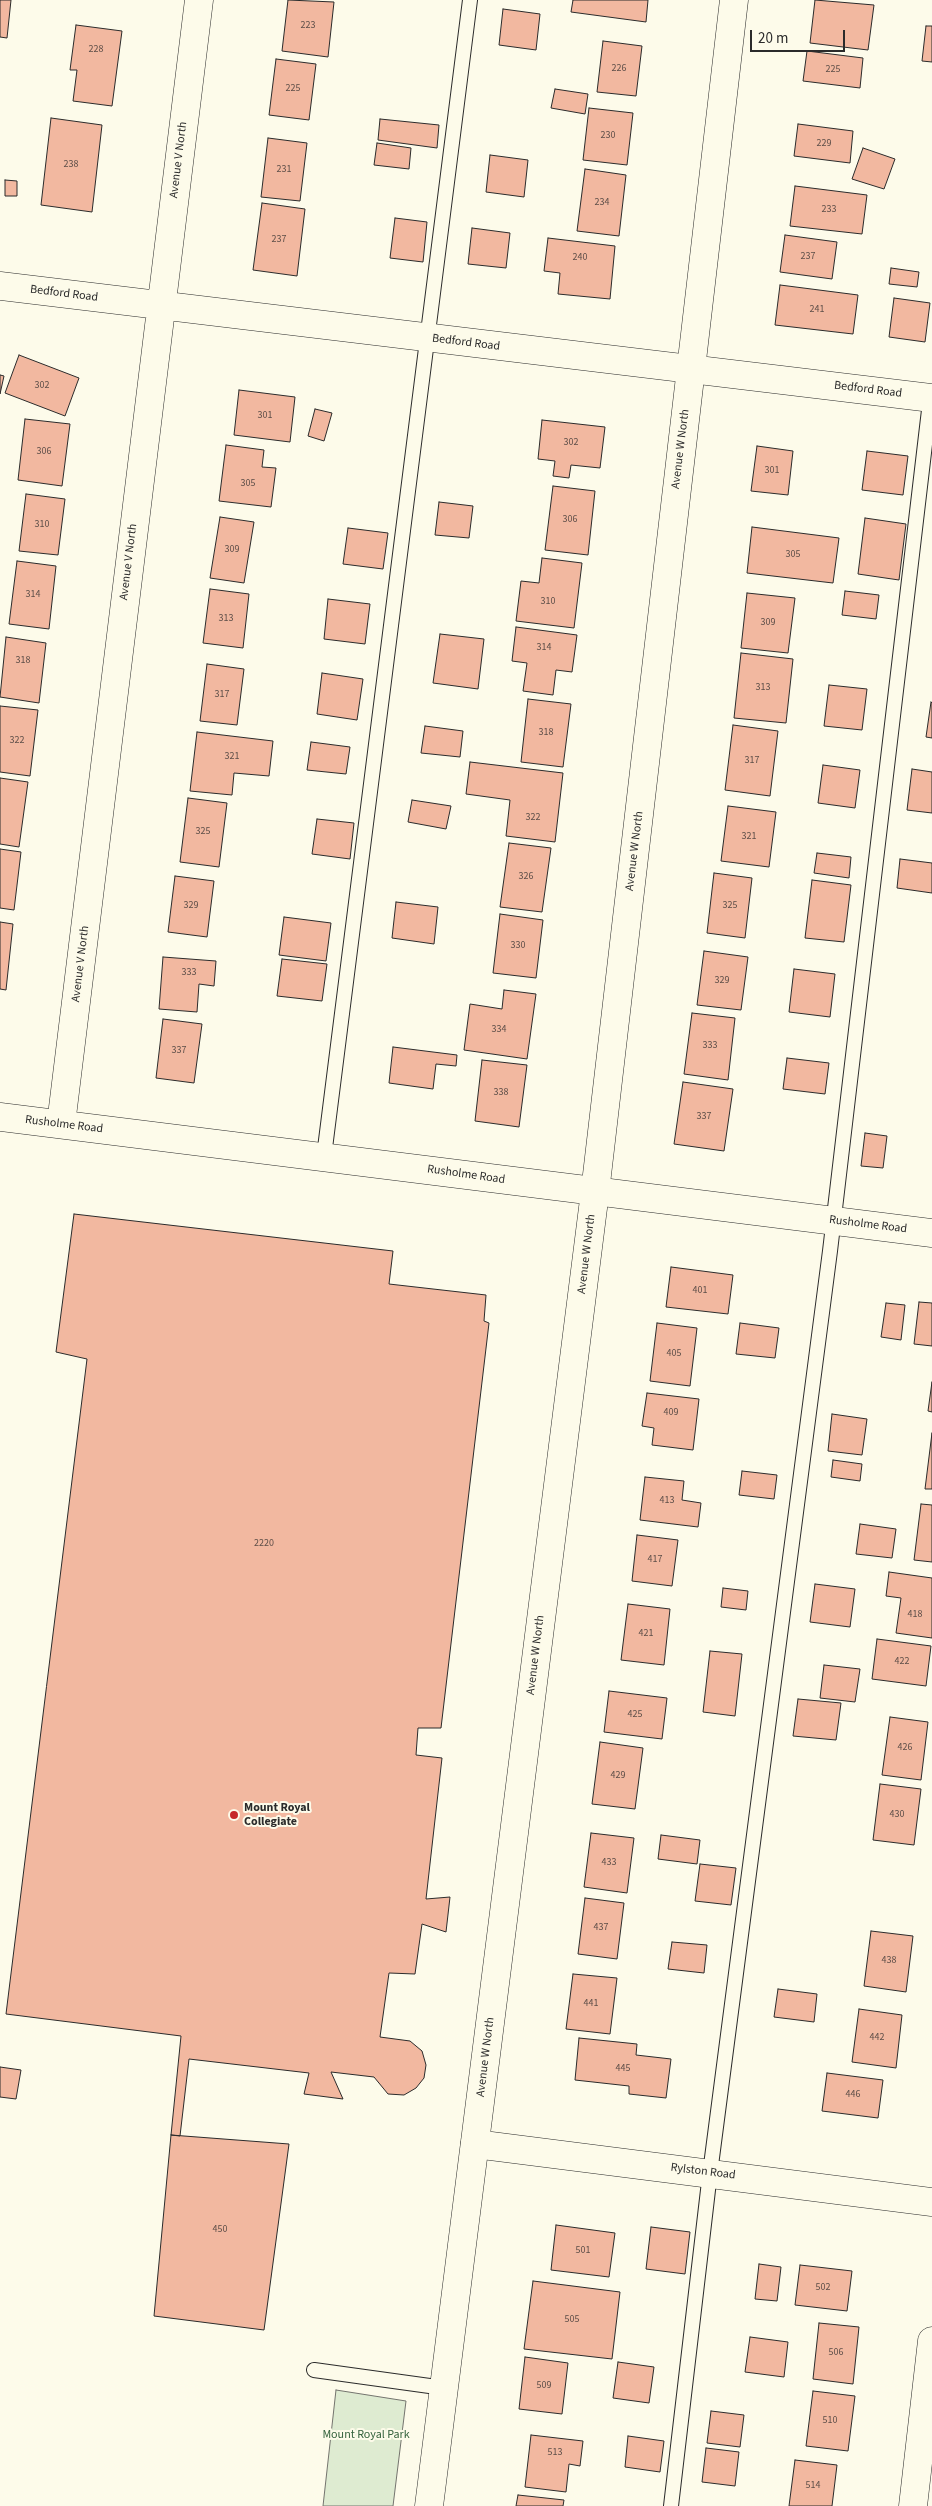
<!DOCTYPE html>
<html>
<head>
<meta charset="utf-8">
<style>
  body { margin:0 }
  #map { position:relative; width:932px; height:2506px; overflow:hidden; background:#fdfbea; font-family:"Source Sans 3",sans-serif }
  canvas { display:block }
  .scale { position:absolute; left:750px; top:30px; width:95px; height:22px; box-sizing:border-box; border:2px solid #2b2b2b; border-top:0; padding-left:6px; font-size:15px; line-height:18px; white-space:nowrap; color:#2b2b2b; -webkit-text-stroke:4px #fdfbea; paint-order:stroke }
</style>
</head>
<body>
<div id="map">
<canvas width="932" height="2506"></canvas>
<div class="scale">20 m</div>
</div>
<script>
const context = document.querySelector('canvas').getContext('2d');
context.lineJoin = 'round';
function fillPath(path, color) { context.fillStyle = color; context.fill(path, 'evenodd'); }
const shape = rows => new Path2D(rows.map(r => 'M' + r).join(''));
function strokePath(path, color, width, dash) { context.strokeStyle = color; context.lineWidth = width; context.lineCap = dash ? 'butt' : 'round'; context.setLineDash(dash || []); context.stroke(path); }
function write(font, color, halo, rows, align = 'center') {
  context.font = font + ' "Source Sans 3",sans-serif'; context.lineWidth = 4; context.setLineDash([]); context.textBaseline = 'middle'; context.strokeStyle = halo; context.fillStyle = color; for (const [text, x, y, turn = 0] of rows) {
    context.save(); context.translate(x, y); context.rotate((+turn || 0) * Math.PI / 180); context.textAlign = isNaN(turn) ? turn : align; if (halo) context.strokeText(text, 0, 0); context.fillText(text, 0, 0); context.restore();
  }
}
const green = shape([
  [336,2390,406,2401,393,2506,323,2506,336,2390]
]);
fillPath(green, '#deebd1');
strokePath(green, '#74746e', 1);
const building = shape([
  [0,0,11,0,7,38,0,37,0,0],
  [288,0,334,2,328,57,282,51,288,0],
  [573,0,648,0,646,22,571,12,573,0],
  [815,0,874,5,868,50,810,43,815,0],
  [503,9,540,14,536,50,499,45,503,9],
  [76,25,122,31,112,106,73,101,77,70,70,70,76,25],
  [926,26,932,26,932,62,922,61,926,26],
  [603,41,642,46,636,96,597,92,603,41],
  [807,51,863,58,860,88,803,81,807,51],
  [276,59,316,64,309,120,269,115,276,59],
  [555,89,588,94,585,114,551,108,555,89],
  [589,108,633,113,627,165,583,160,589,108],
  [51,118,102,125,92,212,41,205,51,118],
  [380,119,439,125,437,148,378,140,380,119],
  [798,124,853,131,850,163,794,156,798,124],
  [268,138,307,143,300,201,261,197,268,138],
  [377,143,411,148,409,169,374,165,377,143],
  [863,148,895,159,884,189,852,179,863,148],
  [490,155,528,160,524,197,486,192,490,155],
  [585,169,626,175,619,236,577,231,585,169],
  [5,180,17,181,17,196,5,196,5,180],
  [795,186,867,195,862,234,790,226,795,186],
  [262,203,305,209,297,276,253,270,262,203],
  [395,218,427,222,423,262,390,258,395,218],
  [472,228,510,233,506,268,468,264,472,228],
  [785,235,837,242,832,279,780,272,785,235],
  [548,238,615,246,610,299,558,294,560,273,544,271,548,238],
  [891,268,919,272,917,287,889,284,891,268],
  [780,285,858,295,853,334,775,325,780,285],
  [894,298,930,303,925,342,889,337,894,298],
  [19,355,79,378,65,416,5,393,19,355],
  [0,375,4,376,0,394,0,375],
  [239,390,295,397,290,442,234,435,239,390],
  [315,409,332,413,324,441,308,436,315,409],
  [25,419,70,424,62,486,18,480,25,419],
  [542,420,605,427,600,468,571,465,569,478,553,476,555,461,538,459,542,420],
  [226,445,264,450,262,467,276,468,271,507,219,501,226,445],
  [757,446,793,451,788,495,751,491,757,446],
  [867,451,908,456,903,495,862,490,867,451],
  [553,486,595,491,588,555,545,550,553,486],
  [26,494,65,499,58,555,19,551,26,494],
  [439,502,473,506,469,538,435,535,439,502],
  [220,517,254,522,244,583,210,578,220,517],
  [865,518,906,524,899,580,858,574,865,518],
  [752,527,839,538,833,583,747,573,752,527],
  [348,528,388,533,383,569,343,564,348,528],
  [542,558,582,563,574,628,516,621,521,581,539,583,542,558],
  [17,561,56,566,49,629,9,624,17,561],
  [210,589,249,594,243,648,203,643,210,589],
  [845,591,879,595,876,619,842,615,845,591],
  [747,593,795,598,788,653,741,648,747,593],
  [328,599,370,604,365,644,324,639,328,599],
  [516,627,577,635,572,672,556,670,553,695,523,691,527,663,512,661,516,627],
  [440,634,484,639,478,689,433,683,440,634],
  [6,637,46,643,39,703,0,697,6,637],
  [741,653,793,659,786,723,734,718,741,653],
  [207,664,244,669,237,725,200,721,207,664],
  [322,673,363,679,357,720,317,714,322,673],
  [829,685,867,689,862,730,824,726,829,685],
  [528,699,571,704,563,767,521,762,528,699],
  [931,702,932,703,932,738,926,737,931,702],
  [0,706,38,710,30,776,0,772,0,706],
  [733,725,778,731,770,796,725,790,733,725],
  [425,726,463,731,460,757,421,753,425,726],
  [197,732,273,741,269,776,234,773,232,795,190,791,197,732],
  [311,742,350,747,346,774,307,770,311,742],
  [470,762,563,773,555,842,506,836,510,800,466,794,470,762],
  [823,765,860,770,855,808,818,803,823,765],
  [912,769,932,772,932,813,907,810,912,769],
  [0,778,28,782,19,847,0,844,0,778],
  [188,798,227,803,219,867,180,862,188,798],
  [412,800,451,806,446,829,408,822,412,800],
  [728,806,776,812,769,867,721,861,728,806],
  [317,819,354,823,350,859,312,854,317,819],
  [509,843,551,848,542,912,500,907,509,843],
  [0,849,21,852,14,910,0,908,0,849],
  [817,853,851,857,849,878,814,873,817,853],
  [900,859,932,863,932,893,897,888,900,859],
  [714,873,752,878,745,938,707,933,714,873],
  [175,876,214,881,207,937,168,932,175,876],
  [812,880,851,885,844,942,805,938,812,880],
  [396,902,438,907,434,944,392,938,396,902],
  [500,914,543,920,536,978,493,973,500,914],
  [284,917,331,923,326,961,279,955,284,917],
  [0,922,13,924,6,990,0,989,0,922],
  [704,951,748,957,741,1010,697,1005,704,951],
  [163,957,216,961,214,986,199,984,197,1012,159,1009,163,957],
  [282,959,327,964,322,1001,277,996,282,959],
  [794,969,835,974,830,1017,789,1012,794,969],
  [504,990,536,994,527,1059,464,1050,470,1004,502,1009,504,990],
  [692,1013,735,1018,728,1080,684,1074,692,1013],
  [163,1019,202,1024,194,1083,156,1078,163,1019],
  [393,1047,457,1055,456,1066,436,1064,433,1089,389,1083,393,1047],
  [787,1058,829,1063,825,1094,783,1089,787,1058],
  [482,1060,527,1065,519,1127,475,1121,482,1060],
  [683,1082,733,1089,724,1151,674,1144,683,1082],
  [865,1133,887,1136,883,1168,861,1166,865,1133],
  [74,1214,393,1251,389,1284,486,1295,484,1321,489,1323,441,1728,418,1728,416,1755,442,1758,426,1899,450,1897,446,1932,422,1924,415,1974,389,1973,380,2037,410,2041,422,2051,426,2065,424,2078,416,2088,404,2095,388,2094,374,2077,331,2072,343,2099,304,2094,309,2073,189,2059,180,2136,171,2135,181,2036,6,2014,87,1359,56,1352,74,1214],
  [671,1267,733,1275,728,1314,666,1307,671,1267],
  [919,1302,932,1303,932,1346,914,1344,919,1302],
  [886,1303,905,1305,901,1340,881,1337,886,1303],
  [657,1323,697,1328,690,1386,650,1381,657,1323],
  [740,1323,779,1328,775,1358,736,1354,740,1323],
  [932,1382,932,1412,928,1411,932,1382],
  [647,1393,699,1399,693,1450,652,1445,654,1428,642,1426,647,1393],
  [832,1414,867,1419,862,1455,828,1451,832,1414],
  [932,1433,932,1489,925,1489,932,1433],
  [833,1460,862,1464,860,1481,831,1477,833,1460],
  [742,1471,777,1475,774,1499,739,1495,742,1471],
  [645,1477,684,1481,682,1500,701,1503,698,1527,640,1520,645,1477],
  [921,1504,932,1505,932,1562,914,1560,921,1504],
  [860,1524,896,1529,892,1558,856,1554,860,1524],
  [637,1535,678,1540,672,1586,632,1581,637,1535],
  [889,1572,932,1578,932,1638,896,1633,901,1598,886,1596,889,1572],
  [815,1584,855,1589,850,1627,810,1622,815,1584],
  [723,1588,748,1591,746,1610,721,1607,723,1588],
  [628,1604,670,1609,664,1665,621,1660,628,1604],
  [877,1639,931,1646,926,1686,872,1679,877,1639],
  [710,1651,742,1654,735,1716,703,1712,710,1651],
  [824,1665,860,1669,855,1702,820,1698,824,1665],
  [609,1691,667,1698,662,1739,604,1732,609,1691],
  [798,1699,841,1703,836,1740,793,1736,798,1699],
  [890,1717,928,1722,921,1780,882,1775,890,1717],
  [600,1742,643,1748,635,1809,592,1804,600,1742],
  [880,1784,921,1789,914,1845,873,1840,880,1784],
  [591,1833,634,1838,627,1893,584,1887,591,1833],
  [661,1835,700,1840,697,1864,658,1859,661,1835],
  [700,1864,736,1868,731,1905,695,1901,700,1864],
  [585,1898,624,1903,617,1959,578,1954,585,1898],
  [871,1931,913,1936,906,1992,864,1986,871,1931],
  [672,1942,707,1945,704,1973,668,1969,672,1942],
  [573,1974,617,1978,610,2034,566,2029,573,1974],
  [778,1989,817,1994,814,2022,774,2017,778,1989],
  [859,2009,902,2015,896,2068,852,2062,859,2009],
  [579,2038,637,2044,636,2055,671,2059,666,2098,629,2094,629,2086,575,2080,579,2038],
  [0,2067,21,2070,16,2099,0,2097,0,2067],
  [827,2073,883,2080,878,2118,822,2111,827,2073],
  [171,2135,289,2144,264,2330,154,2316,171,2135],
  [556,2225,615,2233,609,2277,551,2270,556,2225],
  [651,2227,690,2232,685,2274,646,2269,651,2227],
  [759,2264,781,2267,777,2301,755,2299,759,2264],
  [800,2265,852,2271,847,2311,795,2305,800,2265],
  [533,2281,620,2292,612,2359,524,2349,533,2281],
  [819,2323,859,2327,853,2384,813,2379,819,2323],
  [750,2337,788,2342,784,2377,745,2372,750,2337],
  [525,2357,568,2363,562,2414,519,2409,525,2357],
  [618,2362,654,2367,649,2403,613,2398,618,2362],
  [813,2391,855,2396,848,2451,806,2446,813,2391],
  [711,2411,744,2415,740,2447,707,2443,711,2411],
  [531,2435,583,2441,580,2466,569,2464,566,2492,525,2487,531,2435],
  [628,2436,664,2441,660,2472,625,2467,628,2436],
  [706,2448,739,2452,735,2486,702,2482,706,2448],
  [795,2460,837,2465,832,2506,789,2506,795,2460],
  [518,2495,564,2500,563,2506,516,2506,518,2495]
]);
fillPath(building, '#f2b8a0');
strokePath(building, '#2b2b2b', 1);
const service = shape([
  [324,1156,470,0],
  [314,2370,444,2388],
  [671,2506,710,2173,830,1251,931,393]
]);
const minor = shape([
  [0,286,932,398],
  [0,1117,932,1233],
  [61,1124,199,0],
  [475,2144,932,2202],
  [913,2506,932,2341]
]);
const tertiary = shape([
  [429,2506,595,1192,734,0]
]);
strokePath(service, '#2b2b2b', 16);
strokePath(minor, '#2b2b2b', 29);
strokePath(tertiary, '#2b2b2b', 29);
strokePath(service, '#fdfbea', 14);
strokePath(minor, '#fdfbea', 28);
strokePath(tertiary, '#fdfbea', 28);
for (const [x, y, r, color] of [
  [234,1815,5,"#c62828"]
]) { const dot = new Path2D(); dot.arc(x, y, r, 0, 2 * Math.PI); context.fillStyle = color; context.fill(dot); strokePath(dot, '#fdfbea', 2); }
write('10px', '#5d4e48', null, [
  ["223",308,26],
  ["228",96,50],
  ["226",619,69],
  ["225",833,70],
  ["225",293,89],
  ["230",608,136],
  ["229",824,144],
  ["238",71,165],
  ["231",284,170],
  ["234",602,203],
  ["233",829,210],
  ["237",279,240],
  ["237",808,257],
  ["240",580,258],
  ["241",817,310],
  ["302",42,386],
  ["301",265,416],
  ["302",571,443],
  ["306",44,452],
  ["301",772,471],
  ["305",248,484],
  ["306",570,520],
  ["310",42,525],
  ["309",232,550],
  ["305",793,555],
  ["314",33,595],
  ["310",548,602],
  ["313",226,619],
  ["309",768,623],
  ["314",544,648],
  ["318",23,661],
  ["313",763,688],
  ["317",222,695],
  ["318",546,733],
  ["322",17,741],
  ["321",232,757],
  ["317",752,761],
  ["322",533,818],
  ["325",203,832],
  ["321",749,837],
  ["326",526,877],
  ["329",191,906],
  ["325",730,906],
  ["330",518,946],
  ["333",189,973],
  ["329",722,981],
  ["334",499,1030],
  ["333",710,1046],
  ["337",179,1051],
  ["338",501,1093],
  ["337",704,1117],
  ["401",700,1291],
  ["405",674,1354],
  ["409",671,1413],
  ["413",667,1501],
  ["2220",264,1544],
  ["417",655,1560],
  ["418",915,1615],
  ["421",646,1634],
  ["422",902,1662],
  ["425",635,1715],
  ["426",905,1748],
  ["429",618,1776],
  ["430",897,1815],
  ["433",609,1863],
  ["437",601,1928],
  ["438",889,1961],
  ["441",591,2004],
  ["442",877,2038],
  ["445",623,2069],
  ["446",853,2095],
  ["450",220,2230],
  ["501",583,2251],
  ["502",823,2288],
  ["505",572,2320],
  ["506",836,2353],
  ["509",544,2386],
  ["510",830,2421],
  ["513",555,2453],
  ["514",813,2486]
]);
write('12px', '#2b2b2b', '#fdfbea', [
  ["Avenue V North",179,160,-83],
  ["Bedford Road",64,294,7],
  ["Bedford Road",466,343,7],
  ["Bedford Road",868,390,7],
  ["Avenue W North",681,449,-83],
  ["Avenue V North",129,562,-83],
  ["Avenue W North",635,851,-83],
  ["Avenue V North",81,964,-83],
  ["Rusholme Road",64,1125,7],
  ["Rusholme Road",466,1175,8],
  ["Rusholme Road",868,1225,7],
  ["Avenue W North",587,1254,-83],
  ["Avenue W North",536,1655,-83],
  ["Avenue W North",486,2057,-83],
  ["Rylston Road",703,2172,7]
]);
write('bold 12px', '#2b2b2b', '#fdfbea', [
  ["Mount Royal",244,1808],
  ["Collegiate",244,1822]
], 'left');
write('12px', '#34623c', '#fdfbea', [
  ["Mount Royal Park",366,2435]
]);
</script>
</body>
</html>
